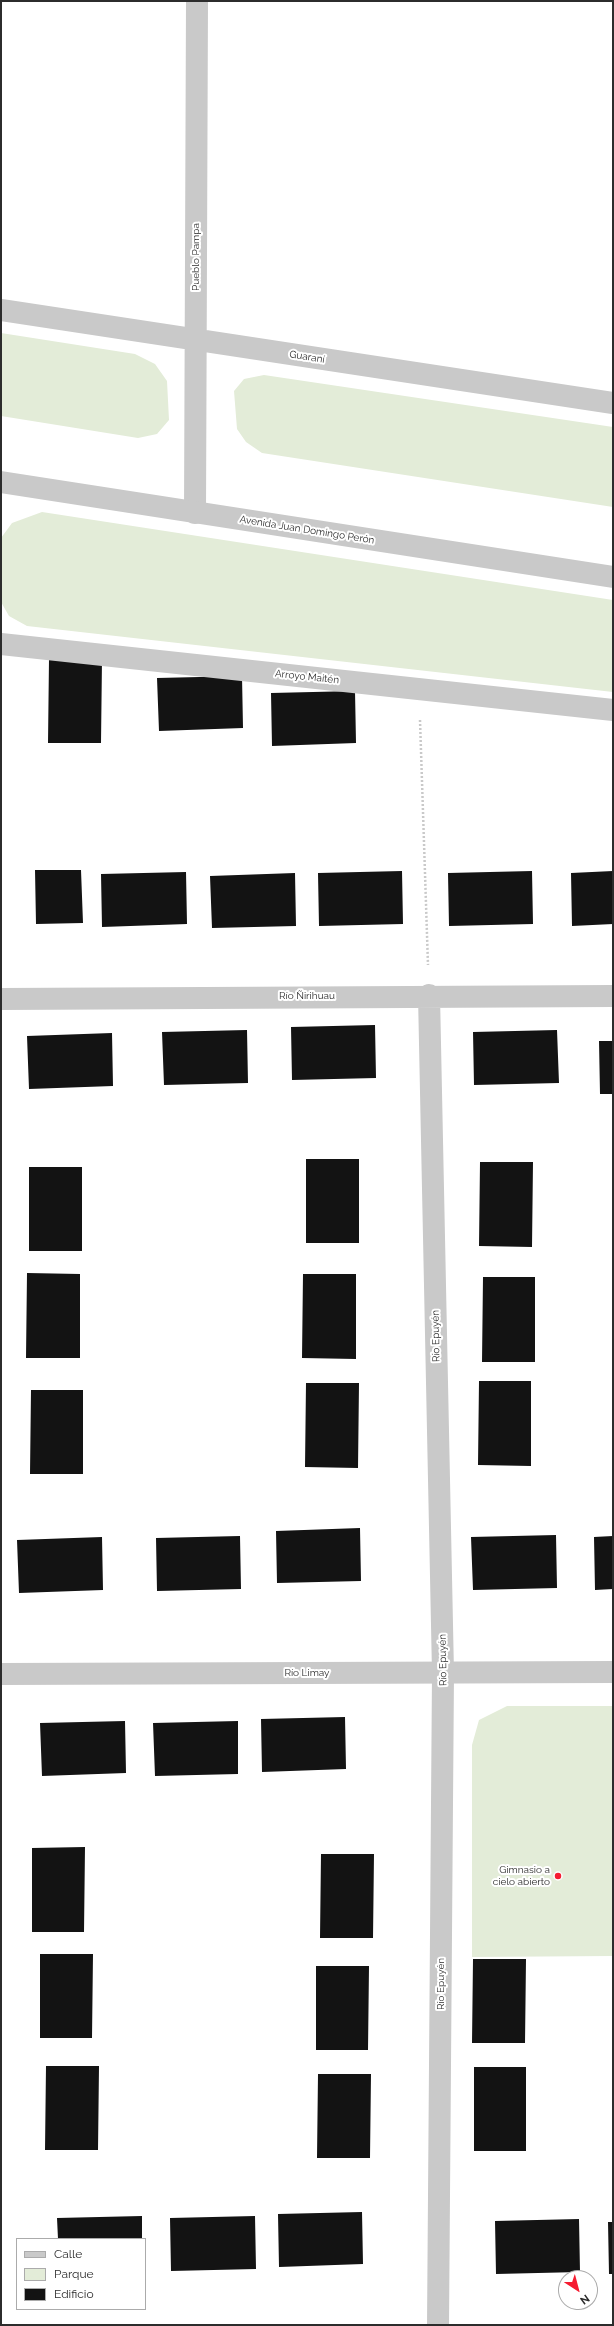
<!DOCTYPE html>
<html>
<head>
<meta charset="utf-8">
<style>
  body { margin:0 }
  #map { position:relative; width:614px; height:2326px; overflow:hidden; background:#fff; font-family:Raleway,sans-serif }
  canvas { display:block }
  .frame { position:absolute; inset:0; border:2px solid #2c2c2c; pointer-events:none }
  .legend { position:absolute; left:16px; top:2238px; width:130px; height:72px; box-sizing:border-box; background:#fff; border:1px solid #ababab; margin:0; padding:5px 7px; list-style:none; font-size:12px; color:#2c2c2c }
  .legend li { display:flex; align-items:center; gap:8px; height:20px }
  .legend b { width:20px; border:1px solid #ababab }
  .north { position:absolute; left:558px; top:2270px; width:40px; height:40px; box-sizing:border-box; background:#fff; border:1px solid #ababab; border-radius:50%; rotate:144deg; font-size:11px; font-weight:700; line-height:16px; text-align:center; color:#2c2c2c }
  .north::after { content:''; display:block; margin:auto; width:14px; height:18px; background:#f51c31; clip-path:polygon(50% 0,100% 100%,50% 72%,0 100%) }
</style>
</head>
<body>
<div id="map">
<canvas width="614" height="2326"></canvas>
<div class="frame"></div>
<ul class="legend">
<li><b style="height:5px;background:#c9c9c9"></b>Calle</li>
<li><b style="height:11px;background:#e3ecd8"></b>Parque</li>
<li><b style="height:11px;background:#131313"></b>Edificio</li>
</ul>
<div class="north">N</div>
</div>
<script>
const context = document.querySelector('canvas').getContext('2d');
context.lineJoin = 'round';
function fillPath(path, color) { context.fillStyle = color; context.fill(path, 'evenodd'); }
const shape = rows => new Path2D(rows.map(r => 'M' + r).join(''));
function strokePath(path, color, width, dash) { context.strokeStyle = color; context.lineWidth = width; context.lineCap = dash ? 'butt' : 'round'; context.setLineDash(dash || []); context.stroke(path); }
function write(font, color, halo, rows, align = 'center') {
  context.font = font + ' Raleway,sans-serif'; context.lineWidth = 4; context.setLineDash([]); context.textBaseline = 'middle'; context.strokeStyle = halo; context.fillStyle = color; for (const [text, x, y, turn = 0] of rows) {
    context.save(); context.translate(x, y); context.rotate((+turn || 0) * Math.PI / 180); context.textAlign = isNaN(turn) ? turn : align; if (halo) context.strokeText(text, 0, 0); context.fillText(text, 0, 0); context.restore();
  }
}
fillPath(shape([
  [1,333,135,354,155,364,167,381,169,420,157,434,138,438,1,416],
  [264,375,613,427,613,507,262,453,246,442,237,429,234,391,244,379],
  [42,512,613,600,613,692,27,626,9,616,1,602,1,538,12,523],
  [507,1706,613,1706,613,1956,472,1957,472,1745,479,1720]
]), '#e3ecd8');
fillPath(shape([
  [49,659,102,659,101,743,48,743],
  [242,676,243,728,159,731,157,678],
  [355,691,356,743,272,746,271,693],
  [35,870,81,870,83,923,36,924],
  [402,871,403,924,319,926,318,873],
  [532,871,533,924,449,926,448,873],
  [613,871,613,924,572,926,571,873],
  [186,872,187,924,102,927,101,874],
  [295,873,296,926,212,928,210,876],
  [375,1025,376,1078,292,1080,291,1027],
  [247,1030,248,1083,164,1085,162,1032],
  [557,1030,559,1083,474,1085,473,1032],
  [112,1033,113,1086,29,1089,27,1036],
  [599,1041,613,1041,613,1094,600,1094],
  [306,1159,359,1159,359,1243,306,1243],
  [480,1162,533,1162,532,1247,479,1246],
  [29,1167,82,1167,82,1251,29,1251],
  [27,1273,80,1274,80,1358,26,1358],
  [303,1274,356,1274,356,1359,302,1358],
  [483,1277,535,1277,535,1362,482,1362],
  [479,1381,531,1381,531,1466,478,1465],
  [306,1383,359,1383,358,1468,305,1467],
  [31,1390,83,1390,83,1474,30,1474],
  [360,1528,361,1581,277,1583,276,1531],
  [556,1535,557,1588,473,1590,471,1537],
  [240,1536,241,1589,157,1591,156,1538],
  [613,1536,613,1589,595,1590,594,1537],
  [102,1537,103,1590,19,1593,17,1540],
  [345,1717,346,1769,262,1772,261,1719],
  [125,1721,126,1773,42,1776,40,1723],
  [238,1721,238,1774,155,1776,153,1723],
  [85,1847,84,1932,32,1932,32,1848],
  [321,1854,374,1854,373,1938,320,1938],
  [40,1954,93,1954,92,2038,40,2038],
  [473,1959,526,1959,525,2043,472,2043],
  [316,1966,369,1966,368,2050,316,2050],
  [46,2066,99,2066,98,2150,45,2150],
  [474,2067,526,2067,526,2151,474,2151],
  [318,2074,371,2074,370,2158,317,2158],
  [362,2212,363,2264,279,2267,278,2214],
  [142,2216,142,2239,58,2239,57,2218],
  [255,2216,256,2269,171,2271,170,2218],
  [579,2219,580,2272,496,2274,495,2221],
  [608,2222,613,2222,613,2274,609,2274]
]), '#131313');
strokePath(shape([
  [420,720,428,965]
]), '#c9c9c9', 2.5, [2, 2]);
strokePath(shape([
  [1,310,613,403],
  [195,513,197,1],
  [1,644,613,710],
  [429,995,443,1673,438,2325],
  [1,999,613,996]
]), '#c9c9c9', 22);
strokePath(shape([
  [1,482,613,577],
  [1,1674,613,1672]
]), '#c9c9c9', 22);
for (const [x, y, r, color] of [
  [558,1876,4,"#f51c31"]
]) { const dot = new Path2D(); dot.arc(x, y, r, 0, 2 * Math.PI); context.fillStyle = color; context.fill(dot); strokePath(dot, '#fff', 1.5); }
write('10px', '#2c2c2c', '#fff', [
  ["Pueblo Pampa",196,257,-90],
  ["Guaraní",307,357,9],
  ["Avenida Juan Domingo Perón",307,530,9],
  ["Arroyo Maitén",307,677,6],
  ["Río Ñirihuau",307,996],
  ["Río Epuyén",436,1336,-91],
  ["Río Epuyén",443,1660,-91],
  ["Río Limay",307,1673],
  ["Río Epuyén",441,1984,-90]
]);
write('10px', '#2c2c2c', '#fff', [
  ["Gimnasio a",550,1870],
  ["cielo abierto",550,1882]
], 'right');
</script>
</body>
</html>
